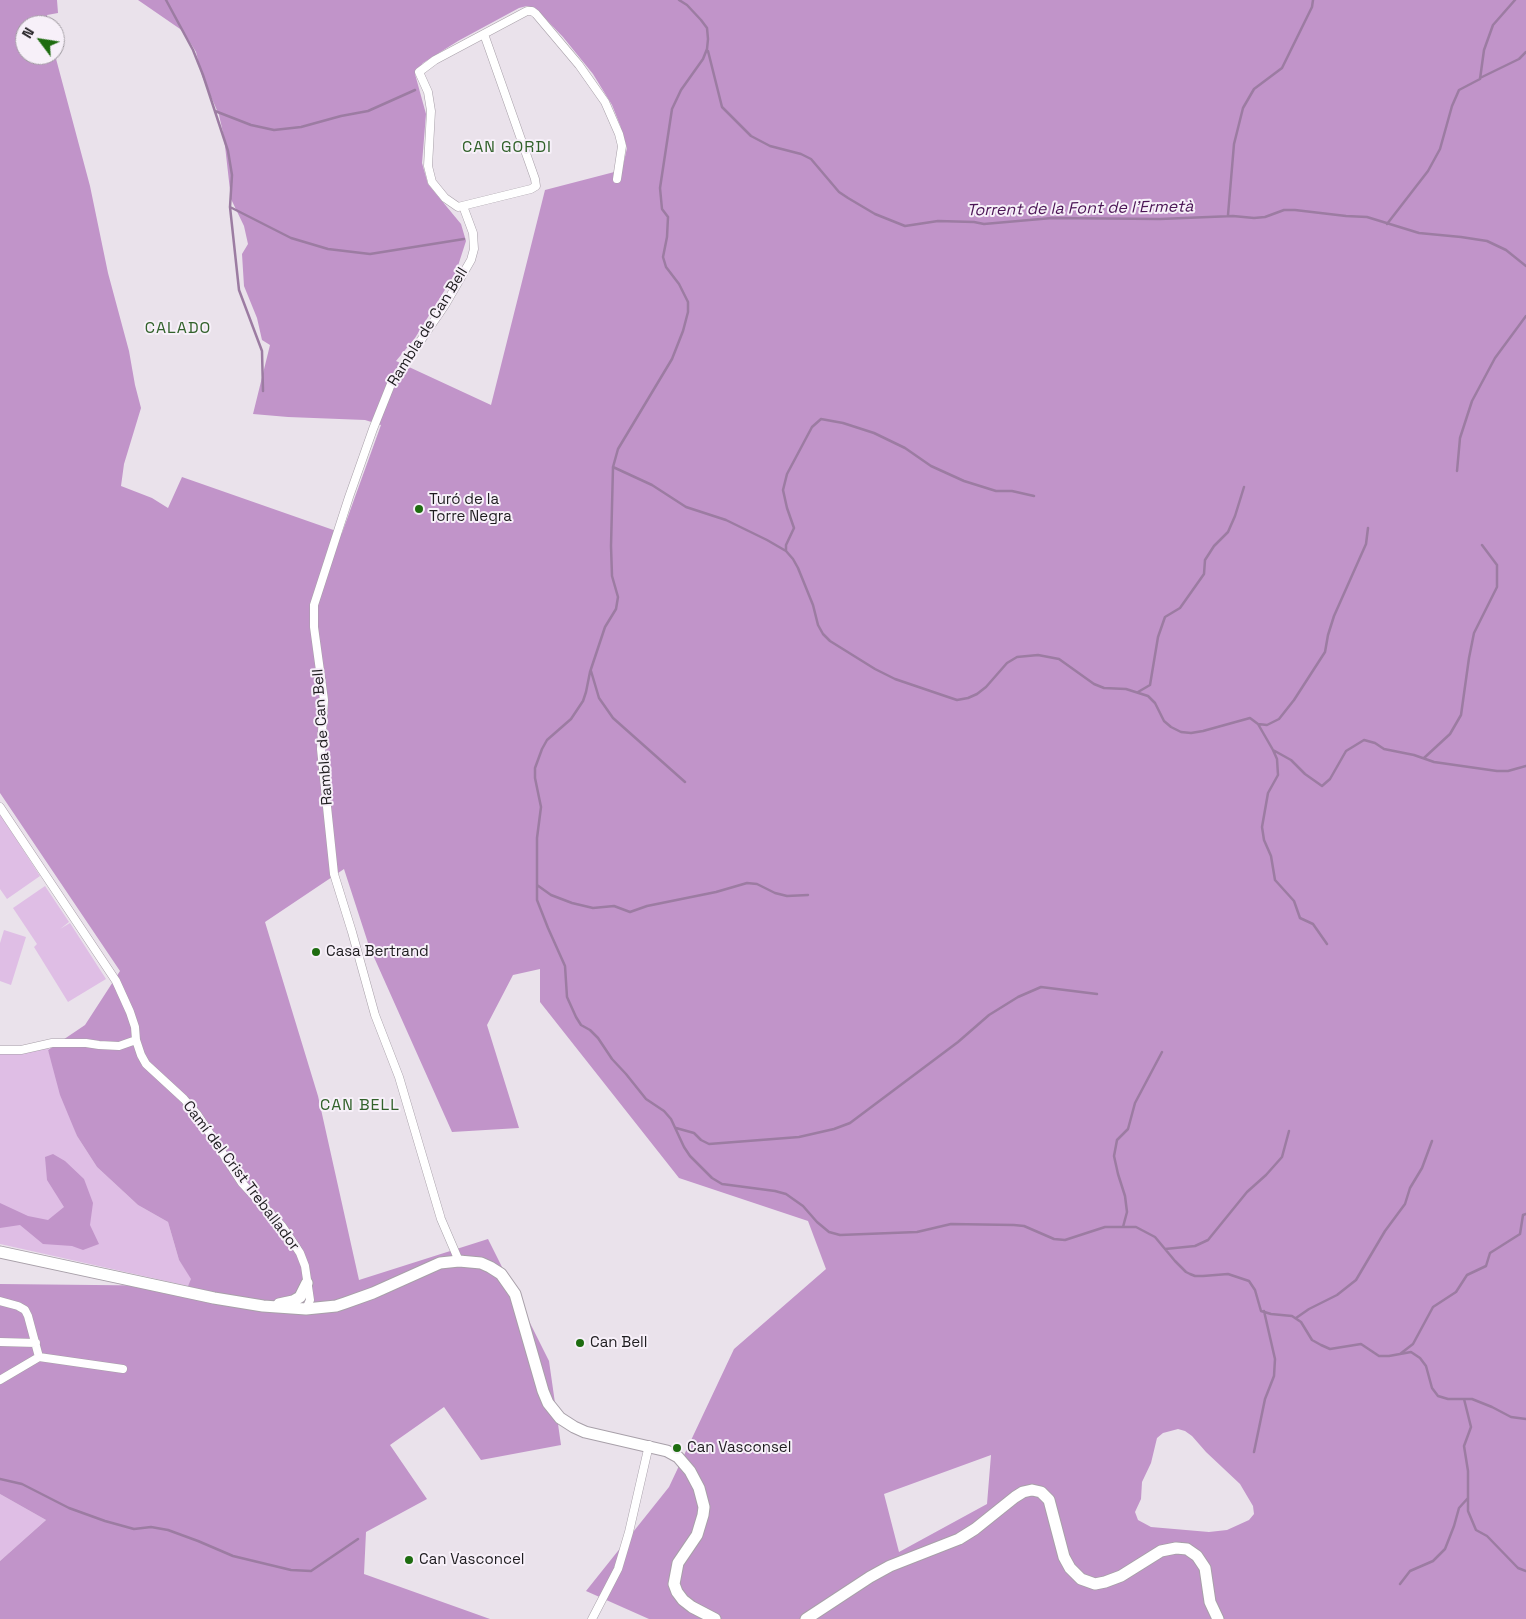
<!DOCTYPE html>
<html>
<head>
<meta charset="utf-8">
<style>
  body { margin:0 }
  #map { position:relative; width:1526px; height:1619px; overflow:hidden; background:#eae2eb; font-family:"Space Grotesk",sans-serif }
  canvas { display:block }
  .north { position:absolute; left:15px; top:15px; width:50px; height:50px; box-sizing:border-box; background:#f7f0f9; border:1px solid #a19ca2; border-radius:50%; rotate:301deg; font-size:14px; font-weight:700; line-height:20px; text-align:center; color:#1f1d20 }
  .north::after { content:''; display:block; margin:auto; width:18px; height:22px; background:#1e6c10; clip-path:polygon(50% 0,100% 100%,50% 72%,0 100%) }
</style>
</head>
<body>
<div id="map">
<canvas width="1526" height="1619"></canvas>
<div class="north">N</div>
</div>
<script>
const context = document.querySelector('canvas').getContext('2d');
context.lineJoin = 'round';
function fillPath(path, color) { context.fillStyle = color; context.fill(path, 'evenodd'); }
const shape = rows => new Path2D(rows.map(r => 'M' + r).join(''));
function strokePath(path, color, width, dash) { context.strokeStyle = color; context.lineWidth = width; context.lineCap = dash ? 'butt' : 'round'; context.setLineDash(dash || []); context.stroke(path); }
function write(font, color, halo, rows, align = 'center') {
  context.font = font + ' "Space Grotesk",sans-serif'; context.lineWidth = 4; context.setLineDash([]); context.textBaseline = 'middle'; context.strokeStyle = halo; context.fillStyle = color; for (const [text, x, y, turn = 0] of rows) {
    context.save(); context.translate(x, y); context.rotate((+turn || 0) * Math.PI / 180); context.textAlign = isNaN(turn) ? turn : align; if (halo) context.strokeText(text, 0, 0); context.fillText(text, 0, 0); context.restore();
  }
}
fillPath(shape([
  [0,814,40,876,7,899,0,889],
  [45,886,69,922,60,929,70,923,106,979,68,1002,34,947,37,944,13,908],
  [4,930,26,937,11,985,0,981,0,943],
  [52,1043,48,1050,77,1136,97,1167,138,1205,168,1222,179,1260,192,1279,188,1286,0,1244,0,1050],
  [0,1494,46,1520,0,1561]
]), '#dfbee5');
fillPath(shape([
  [0,0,57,0,58,13,47,15,49,25,25,25,25,55,55,55,90,186,108,273,129,351,135,385,141,408,124,464,121,486,152,498,168,508,182,477,342,533,381,425,365,420,288,417,253,414,270,345,262,340,257,318,244,286,242,254,248,244,244,226,231,199,224,137,219,115,202,76,196,52,183,31,138,0,1526,0,1526,1619,649,1619,586,1591,669,1487,734,1349,826,1269,808,1221,679,1178,540,1002,540,969,513,975,487,1025,519,1128,452,1132,369,946,344,869,265,922,318,1096,359,1280,488,1239,549,1361,561,1445,481,1460,444,1407,390,1445,427,1499,366,1532,364,1574,490,1619,0,1619,0,1561,46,1520,0,1494,0,1284,188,1286,191,1279,179,1260,168,1222,138,1205,97,1167,77,1136,60,1095,48,1050,85,1025,120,971,0,793],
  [527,6,535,8,563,37,593,74,612,105,620,125,627,148,622,170,545,190,491,405,396,361,415,338,456,272,466,241,461,224,428,184,422,163,426,114,415,74,423,63,458,41,519,8],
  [1178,1429,1185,1431,1192,1436,1206,1452,1240,1484,1253,1506,1254,1514,1249,1520,1227,1530,1209,1532,1151,1527,1138,1520,1135,1512,1141,1499,1142,1482,1151,1463,1157,1438,1163,1433],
  [991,1455,987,1504,899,1552,884,1494],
  [53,1154,65,1161,84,1179,93,1203,90,1225,99,1244,83,1250,72,1246,43,1244,20,1225,0,1228,0,1203,28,1216,48,1220,64,1207,47,1180,45,1157]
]), '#c194c9');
strokePath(shape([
  [166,0,193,50,203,75,228,151,232,175,230,207,239,290,262,351,263,391],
  [679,0,687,5,701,20,707,28,708,39,707,49,703,59,681,90,672,109,660,188,662,209,668,217,667,237,663,257,666,267,679,284,688,302,688,312,683,331,672,359,618,449,613,467,611,546,612,576,618,597,616,609,605,627,590,672,586,692,583,701,571,719,547,740,542,749,535,768,535,778,541,807,537,838,537,900,548,928,565,966,567,997,576,1017,581,1025,590,1030,598,1038,612,1059,626,1074,646,1099,664,1111,671,1119,684,1147,690,1156,712,1178,722,1184,775,1191,786,1194,803,1206,817,1222,829,1232,840,1235,917,1232,951,1224,1014,1225,1024,1226,1054,1239,1065,1240,1105,1227,1136,1227,1155,1237,1175,1261,1186,1272,1190,1274,1195,1276,1203,1276,1228,1274,1249,1281,1255,1290,1261,1311,1271,1314,1292,1316,1301,1322,1312,1340,1321,1345,1330,1349,1361,1344,1379,1356,1389,1356,1411,1352,1420,1358,1426,1366,1432,1388,1438,1396,1448,1399,1472,1399,1492,1407,1511,1417,1526,1419],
  [708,51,722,107,751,136,770,146,801,154,811,159,839,192,848,198,875,214,905,226,938,221,974,222,984,224,1052,218,1160,219,1233,216,1254,218,1265,217,1284,210,1295,210,1346,216,1367,217,1419,233,1461,237,1487,241,1506,250,1526,266],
  [1480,78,1519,59,1526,52],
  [215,111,251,125,274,130,301,127,341,116,368,111,415,90],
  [230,207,291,238,328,249,370,254,464,239],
  [1228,215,1234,144,1243,108,1254,89,1282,68,1312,7,1313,0],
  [1387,224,1428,171,1440,149,1452,106,1459,90,1480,79,1484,50,1493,25,1515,0],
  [613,467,652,485,686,507,726,520,767,540,786,551,793,559,798,568,813,605,818,625,823,634,830,641,875,669,895,679,948,697,957,700,968,698,977,694,986,687,1007,663,1017,657,1038,655,1059,659,1094,684,1104,688,1126,689,1148,696,1155,703,1164,721,1171,727,1181,732,1191,733,1203,731,1250,718,1258,724,1273,750,1291,760,1305,774,1322,786,1330,779,1346,751,1364,740,1375,743,1384,749,1414,755,1434,762,1497,771,1508,771,1526,766],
  [1457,471,1460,438,1472,401,1495,358,1526,316],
  [786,551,786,545,794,528,787,508,783,490,787,474,812,427,821,419,843,423,874,433,905,448,931,466,964,481,996,491,1012,491,1034,496],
  [591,671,599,698,613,718,685,782],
  [1138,692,1150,685,1158,637,1165,617,1180,608,1204,574,1205,560,1214,546,1228,532,1235,516,1244,487],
  [1258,724,1267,725,1279,719,1294,700,1325,652,1328,635,1334,616,1366,544,1368,528],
  [1273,750,1277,759,1278,775,1268,793,1262,827,1264,840,1271,856,1275,880,1294,901,1300,918,1313,924,1327,944],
  [1424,758,1450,734,1461,715,1469,658,1474,633,1497,587,1497,565,1482,545],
  [537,885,551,895,572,903,593,908,614,906,630,912,647,906,716,892,747,883,757,884,775,893,787,896,808,895],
  [676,1128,694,1133,701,1140,709,1144,799,1137,834,1129,850,1123,958,1042,989,1015,1018,997,1041,987,1097,994],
  [1123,1227,1127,1212,1125,1196,1118,1174,1114,1156,1117,1140,1128,1129,1135,1103,1162,1052],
  [1165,1249,1195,1246,1208,1240,1247,1192,1266,1175,1282,1157,1289,1131],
  [1296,1318,1309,1309,1337,1295,1356,1280,1385,1231,1405,1204,1410,1188,1422,1168,1432,1141],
  [1400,1354,1413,1344,1433,1307,1456,1292,1467,1275,1486,1266,1490,1253,1520,1234,1523,1215,1526,1214],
  [1464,1399,1471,1427,1464,1446,1468,1471,1468,1511,1476,1530,1487,1536,1518,1568,1526,1571],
  [1254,1452,1265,1399,1274,1376,1275,1359,1264,1311],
  [0,1479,22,1484,69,1508,105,1521,134,1529,151,1527,168,1530,198,1541,233,1556,291,1570,311,1571,358,1539],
  [1400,1584,1410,1571,1433,1561,1445,1549,1454,1526,1459,1508,1468,1498]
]), '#9c7ca2', 2.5);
const minor = shape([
  [484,34,535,179,536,186,531,189,458,207,445,198,432,182,428,166,431,111,428,92,419,72,435,60,527,11,532,11,536,14,579,65,605,102,619,134,622,146,617,179],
  [0,807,116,981,130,1012,135,1027,136,1040,141,1055,146,1064,184,1099,197,1114,242,1183,282,1226,300,1253,305,1266,310,1300,306,1309],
  [0,1050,21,1050,52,1043,86,1043,99,1045,119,1046,136,1040],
  [459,1261,441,1219,399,1077,375,1015,352,932,334,874,321,749,324,700,314,627,314,605,349,497,373,429,391,384,445,305,471,260,474,249,473,233,463,206],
  [0,1301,18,1306,25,1310,28,1316,39,1357],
  [0,1342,36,1343],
  [0,1380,39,1357,123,1369],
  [592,1619,618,1569,629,1532,649,1445]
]);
const secondary = shape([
  [0,1252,214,1298,263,1306,306,1309,336,1306,345,1303,373,1293,440,1263,459,1261,481,1263,490,1267,501,1274,515,1294,543,1391,548,1403,560,1418,574,1427,585,1432,667,1451,678,1457,690,1471,699,1488,704,1507,703,1515,697,1535,678,1563,674,1584,677,1592,683,1600,692,1607,715,1619],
  [279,1304,293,1301,300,1297,307,1283],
  [806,1619,870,1577,890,1566,959,1539,975,1529,1015,1497,1023,1492,1032,1490,1041,1492,1049,1500,1064,1557,1070,1568,1081,1579,1095,1584,1105,1582,1121,1576,1161,1551,1176,1548,1187,1549,1197,1556,1205,1568,1210,1602,1218,1619]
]);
strokePath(minor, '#a8a0a9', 9);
strokePath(secondary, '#a8a0a9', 13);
strokePath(minor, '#fff', 8);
strokePath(secondary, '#fff', 11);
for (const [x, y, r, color] of [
  [419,509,5,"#1e6c10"],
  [316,952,5,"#1e6c10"],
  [580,1343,5,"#1e6c10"],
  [677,1448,5,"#1e6c10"],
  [409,1560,5,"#1e6c10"]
]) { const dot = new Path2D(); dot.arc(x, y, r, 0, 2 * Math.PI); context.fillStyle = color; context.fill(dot); strokePath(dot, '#f7f0f9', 2); }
write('15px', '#1f1d20', '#f7f0f9', [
  ["Rambla de Can Bell",428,327,-58],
  ["Rambla de Can Bell",323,737,-94],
  ["Camí del Crist Treballador",241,1176,53]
]);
write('15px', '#1f1d20', '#f7f0f9', [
  ["Turó de la",429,500],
  ["Torre Negra",429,517],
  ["Casa Bertrand",326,952],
  ["Can Bell",590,1343],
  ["Can Vasconsel",687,1448],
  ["Can Vasconcel",419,1560]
], 'left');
context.letterSpacing = '1px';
write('16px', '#32622b', '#f7f0f9', [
  ["CAN GORDI",507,148],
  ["CALADO",178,329],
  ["CAN BELL",360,1106]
]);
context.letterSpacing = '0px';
write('italic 16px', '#4c1656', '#f7f0f9', [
  ["Torrent de la Font de l'Ermetà",1080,209,-1]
]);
</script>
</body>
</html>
